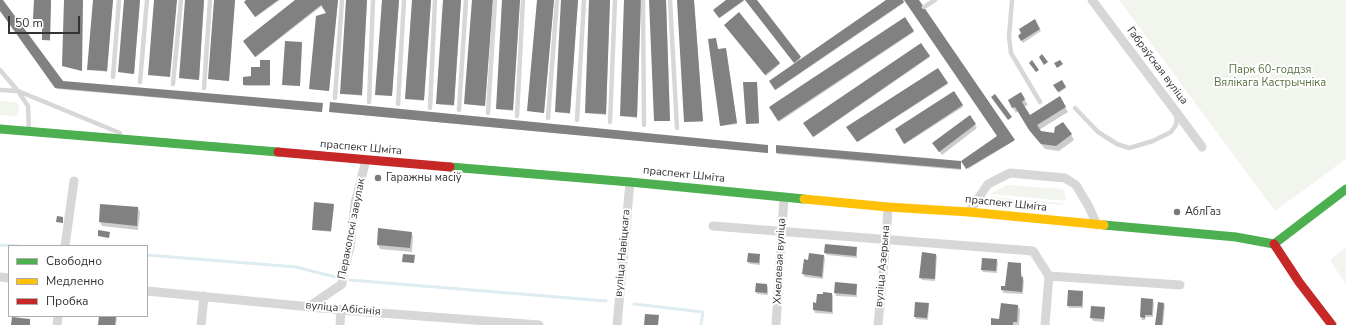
<!DOCTYPE html>
<html>
<head>
<meta charset="utf-8">
<style>
  body { margin:0 }
  #map { position:relative; width:1346px; height:325px; overflow:hidden; background:#fff; font-family:"Nunito Sans",sans-serif }
  canvas { display:block }
  .legend { position:absolute; left:8px; top:245px; width:140px; height:72px; box-sizing:border-box; background:#fff; border:1px solid #adadad; margin:0; padding:5px 7px; list-style:none; font-size:12px; color:#333 }
  .legend li { display:flex; align-items:center; gap:8px; height:20px }
  .legend b { width:20px; border:1px solid #adadad }
  .scale { position:absolute; left:8px; top:16px; width:72px; height:18px; box-sizing:border-box; border:2px solid #333; border-top:0; padding-left:5px; font-size:12px; line-height:14px; white-space:nowrap; color:#333; -webkit-text-stroke:3px #fff; paint-order:stroke }
</style>
</head>
<body>
<div id="map">
<canvas width="1346" height="325"></canvas>
<ul class="legend">
<li><b style="height:5px;background:#4caf50"></b>Свободно</li>
<li><b style="height:5px;background:#ffc107"></b>Медленно</li>
<li><b style="height:5px;background:#c62828"></b>Пробка</li>
</ul>
<div class="scale">50 m</div>
</div>
<script>
const context = document.querySelector('canvas').getContext('2d');
context.lineJoin = 'round';
function fillPath(path, color) { context.fillStyle = color; context.fill(path, 'evenodd'); }
const shape = rows => new Path2D(rows.map(r => 'M' + r).join(''));
function strokePath(path, color, width, dash) { context.strokeStyle = color; context.lineWidth = width; context.lineCap = dash ? 'butt' : 'round'; context.setLineDash(dash || []); context.stroke(path); }
function write(font, color, halo, rows, align = 'center') {
  context.font = font + ' "Nunito Sans",sans-serif'; context.lineWidth = 4; context.setLineDash([]); context.textBaseline = 'middle'; context.strokeStyle = halo; context.fillStyle = color; for (const [text, x, y, turn = 0] of rows) {
    context.save(); context.translate(x, y); context.rotate((+turn || 0) * Math.PI / 180); context.textAlign = isNaN(turn) ? turn : align; if (halo) context.strokeText(text, 0, 0); context.fillText(text, 0, 0); context.restore();
  }
}
fillPath(shape([
  [1119,0,1346,0,1346,159,1275,211],
  [0,101,16,102,19,106,19,111,16,116,0,115],
  [1007,185,1062,189,1064,191,1066,198,1065,201,992,194,992,193],
  [991,197,1064,203,1062,205,994,200],
  [1346,248,1346,284,1331,262,1332,258]
]), '#f1f5ed');
fillPath(shape([
  [0,0,2,0,62,82,322,104,322,112,57,89,0,10],
  [35,0,51,0,50,41,43,40,43,20,34,18],
  [94,0,113,0,107,72,88,69],
  [125,0,140,0,134,74,119,72],
  [186,0,204,0,199,80,180,78],
  [215,0,235,0,229,81,209,79],
  [248,0,280,0,256,17,245,2],
  [297,0,338,0,329,91,310,89,327,14,323,5,256,57,244,41],
  [347,0,367,0,362,96,341,93],
  [383,0,399,0,392,96,376,94],
  [413,0,431,0,424,101,406,99],
  [444,0,461,0,454,106,438,104],
  [473,0,493,0,485,106,465,104],
  [503,0,520,0,513,111,497,109],
  [538,0,554,0,544,113,528,111],
  [562,0,578,0,570,114,556,112],
  [590,0,610,0,606,115,586,113],
  [625,0,641,0,637,118,621,116],
  [650,0,666,0,670,121,655,121],
  [678,0,694,0,703,122,685,122],
  [727,0,743,0,744,1,720,18,714,10],
  [746,0,756,0,801,60,888,0,902,0,904,3,776,90,770,81,795,64],
  [905,0,917,0,1014,141,968,169,963,162,999,136],
  [739,13,780,64,766,76,725,25],
  [905,18,914,32,779,122,770,108],
  [1034,21,1041,31,1023,43,1019,36],
  [302,43,300,86,284,85,283,84],
  [921,44,930,57,814,137,804,124],
  [726,49,737,124,722,126,718,50],
  [270,62,270,86,245,86,244,78,252,77,261,68],
  [938,70,948,84,858,142,848,128],
  [1062,81,1066,88,1059,93,1055,86],
  [744,83,757,84,759,124,747,124],
  [954,92,963,107,905,144,896,130],
  [1021,94,1028,105,1024,107,1030,116,1059,98,1068,112,1039,130,1041,132,1071,134,1074,140,1059,151,1045,149,1033,135,1018,111,1016,113,1009,101],
  [330,112,768,146,768,153],
  [975,125,977,128,942,155,936,147],
  [777,146,961,162,961,170,777,154],
  [101,205,138,208,140,212,138,230,102,226,100,222],
  [334,206,331,232,314,230,313,229],
  [411,233,413,236,412,252,380,249,378,245],
  [856,248,857,251,857,258,827,255,825,253],
  [936,254,937,257,935,281,922,280,920,278],
  [759,255,760,258,760,265,750,264,748,262],
  [824,256,825,258,823,279,805,277,803,274,805,260,809,261],
  [996,260,998,262,997,273,983,272,982,270],
  [1021,272,1024,281,1023,294,1003,293,1002,287,1006,287],
  [835,283,856,285,857,287,857,297,836,296,835,293],
  [767,285,768,287,768,295,757,294,756,292],
  [1082,292,1083,294,1083,308,1069,308,1068,305],
  [832,294,833,296,833,314,815,313,814,310,814,303,817,304],
  [1153,300,1154,303,1153,317,1146,317,1145,320,1142,320,1141,317],
  [1163,303,1165,306,1163,325,1156,325],
  [928,304,929,307,928,320,916,319,915,317],
  [1018,306,1020,310,1019,325,992,325,1000,320],
  [1104,308,1105,310,1104,322,1093,321,1091,318],
  [100,316,116,317,117,319,116,325,99,325]
]), '#0003');
strokePath(shape([
  [0,245,19,246],
  [147,255,296,267,335,277],
  [350,280,606,301],
  [634,304,703,312,701,325]
]), '#ddebf3', 3);
fillPath(shape([
  [0,0,3,0,63,81,323,103,322,112,55,88,0,11],
  [34,0,51,0,50,40,42,40,42,19,33,19],
  [64,0,83,0,82,71,62,66],
  [93,0,113,0,107,71,87,70],
  [124,0,140,0,134,74,118,72],
  [154,0,177,0,170,77,148,75],
  [185,0,204,0,199,80,179,78],
  [214,0,235,0,229,81,208,79],
  [246,0,278,0,255,17,244,2],
  [295,0,338,0,329,91,309,89,316,16,326,13,321,5,255,57,243,41],
  [346,0,367,0,362,95,340,94],
  [382,0,399,0,392,96,375,95],
  [412,0,431,0,424,100,405,99],
  [443,0,461,0,454,105,436,104],
  [472,0,493,0,485,106,464,104],
  [502,0,520,0,513,110,496,109],
  [537,0,554,0,544,113,527,111],
  [561,0,578,0,570,113,555,112],
  [589,0,610,0,606,114,585,113],
  [624,0,641,0,637,117,620,116],
  [649,0,666,0,670,121,654,121],
  [677,0,694,0,703,121,684,122],
  [726,0,744,0,719,18,713,10],
  [745,0,757,0,801,57,794,63],
  [886,0,903,0,904,2,775,90,769,81],
  [904,0,919,0,1015,140,966,169,961,161,961,169,776,153,776,145,961,161,997,136],
  [739,12,780,63,765,75,724,25],
  [905,17,914,31,778,121,769,107],
  [1035,19,1040,29,1021,41,1018,36,1021,33,1019,29],
  [716,38,718,49,726,48,737,123,720,126,708,39],
  [285,41,302,42,300,86,282,85],
  [921,43,930,56,813,137,803,123],
  [1042,54,1048,62,1044,65,1039,57],
  [260,60,270,60,270,85,243,85,243,77,251,76,251,67,260,67],
  [1032,60,1039,70,1036,72,1029,63],
  [1060,60,1063,64,1057,68,1054,63],
  [938,68,948,83,857,142,846,127],
  [1062,80,1066,87,1058,92,1053,85],
  [743,82,757,82,759,123,746,124],
  [954,91,963,105,904,144,895,129],
  [1021,92,1025,99,1022,102,1030,115,1060,96,1066,107,1037,125,1041,131,1054,133,1055,127,1063,122,1072,134,1056,146,1041,144,1029,130,1015,107,1012,108,1008,100],
  [995,94,1012,117,1008,120,991,97],
  [330,102,768,145,768,153,329,112],
  [970,115,976,124,939,152,932,143],
  [314,202,334,204,331,231,312,230],
  [100,204,138,207,137,226,99,222],
  [57,216,63,217,63,223,56,222],
  [378,228,412,232,410,248,377,245],
  [98,230,110,232,109,238,98,236],
  [825,244,857,247,856,256,824,253],
  [922,252,936,254,935,279,919,278],
  [748,253,760,254,759,263,747,262],
  [809,253,824,255,822,277,802,274,804,259,808,260],
  [403,254,415,255,414,263,402,262],
  [982,258,997,259,996,271,981,270],
  [1008,262,1021,263,1021,277,1023,277,1022,292,1001,290,1001,286,1005,286],
  [835,282,857,284,856,295,834,293],
  [756,283,767,284,767,293,755,292],
  [1068,290,1083,291,1082,306,1067,306],
  [823,292,832,293,832,312,813,310,813,302,816,303,817,294,823,294],
  [1141,298,1153,299,1152,315,1145,315,1145,318,1140,317],
  [915,302,929,303,927,318,914,317],
  [1158,302,1164,303,1162,325,1155,325],
  [1001,303,1018,305,1017,322,1013,322,1013,325,991,325,991,318,999,319],
  [1091,306,1105,307,1104,319,1090,318],
  [645,314,659,315,658,325,644,325],
  [99,316,116,316,115,325,98,325],
  [12,317,30,319,30,325,11,325]
]), '#818181');
strokePath(shape([
  [643,0,644,125],
  [670,0,677,128],
  [1012,0,1009,37,1011,53,1040,102],
  [924,7,935,0],
  [0,70,18,91,28,106,29,130],
  [113,77,119,0],
  [140,82,147,0],
  [173,84,181,0],
  [204,88,210,0],
  [0,90,18,91,120,133],
  [335,98,342,0],
  [369,102,373,0],
  [398,104,404,0],
  [430,108,435,0],
  [1075,108,1098,132,1117,144,1129,148,1153,141,1171,132,1176,125,1177,114],
  [459,110,466,0],
  [488,113,495,0],
  [517,116,523,0],
  [548,118,557,0],
  [577,120,584,0],
  [610,122,615,0]
]), '#d7d7d7', 4.5);
strokePath(shape([
  [1092,0,1177,113,1202,147],
  [969,212,988,184,1010,173,1065,178,1076,185,1089,207,1097,225],
  [713,226,1033,251,1049,276,1180,285],
  [65,246,74,181],
  [0,277,9,278],
  [147,291,341,310,539,325],
  [310,306,342,284,344,268,350,248,355,203,366,160],
  [57,325,58,316],
  [201,325,204,296],
  [340,325,341,310],
  [617,325,630,182],
  [776,325,784,197],
  [878,325,886,241,888,207],
  [1045,325,1049,276]
]), '#d7d7d7', 9);
strokePath(shape([
  [0,129,278,152],
  [450,167,630,182,804,199],
  [1104,225,1236,237,1274,244,1346,189]
]), '#4caf50', 9);
strokePath(shape([
  [804,199,888,207,969,212,1104,225]
]), '#ffc107', 9);
strokePath(shape([
  [278,152,450,167],
  [1274,244,1299,282,1332,325]
]), '#c62828', 9);
for (const [x, y, r, color] of [
  [378,178,4,"#7a7a7a"],
  [1177,212,4,"#7a7a7a"]
]) { const dot = new Path2D(); dot.arc(x, y, r, 0, 2 * Math.PI); context.fillStyle = color; context.fill(dot); strokePath(dot, '#fff', 1.5); }
write('11px', '#333', '#fff', [
  ["Габраўская вуліца",1157,66,53],
  ["праспект Шміта",361,148,5],
  ["праспект Шміта",684,175,6],
  ["праспект Шміта",1006,204,6],
  ["Перакопскі завулак",352,229,-79],
  ["вуліца Навіцкага",623,253,-85],
  ["Хмелевая вуліца",780,261,-87],
  ["вуліца Азерына",883,266,-85],
  ["вуліца Абісінія",343,309,5]
]);
write('11px', '#56703f', '#fff', [
  ["Парк 60-годдзя",1270,70],
  ["Вялікага Кастрычніка",1270,83]
]);
write('11px', '#333', '#fff', [
  ["Гаражны масіў",386,178],
  ["АблГаз",1185,212]
], 'left');
</script>
</body>
</html>
